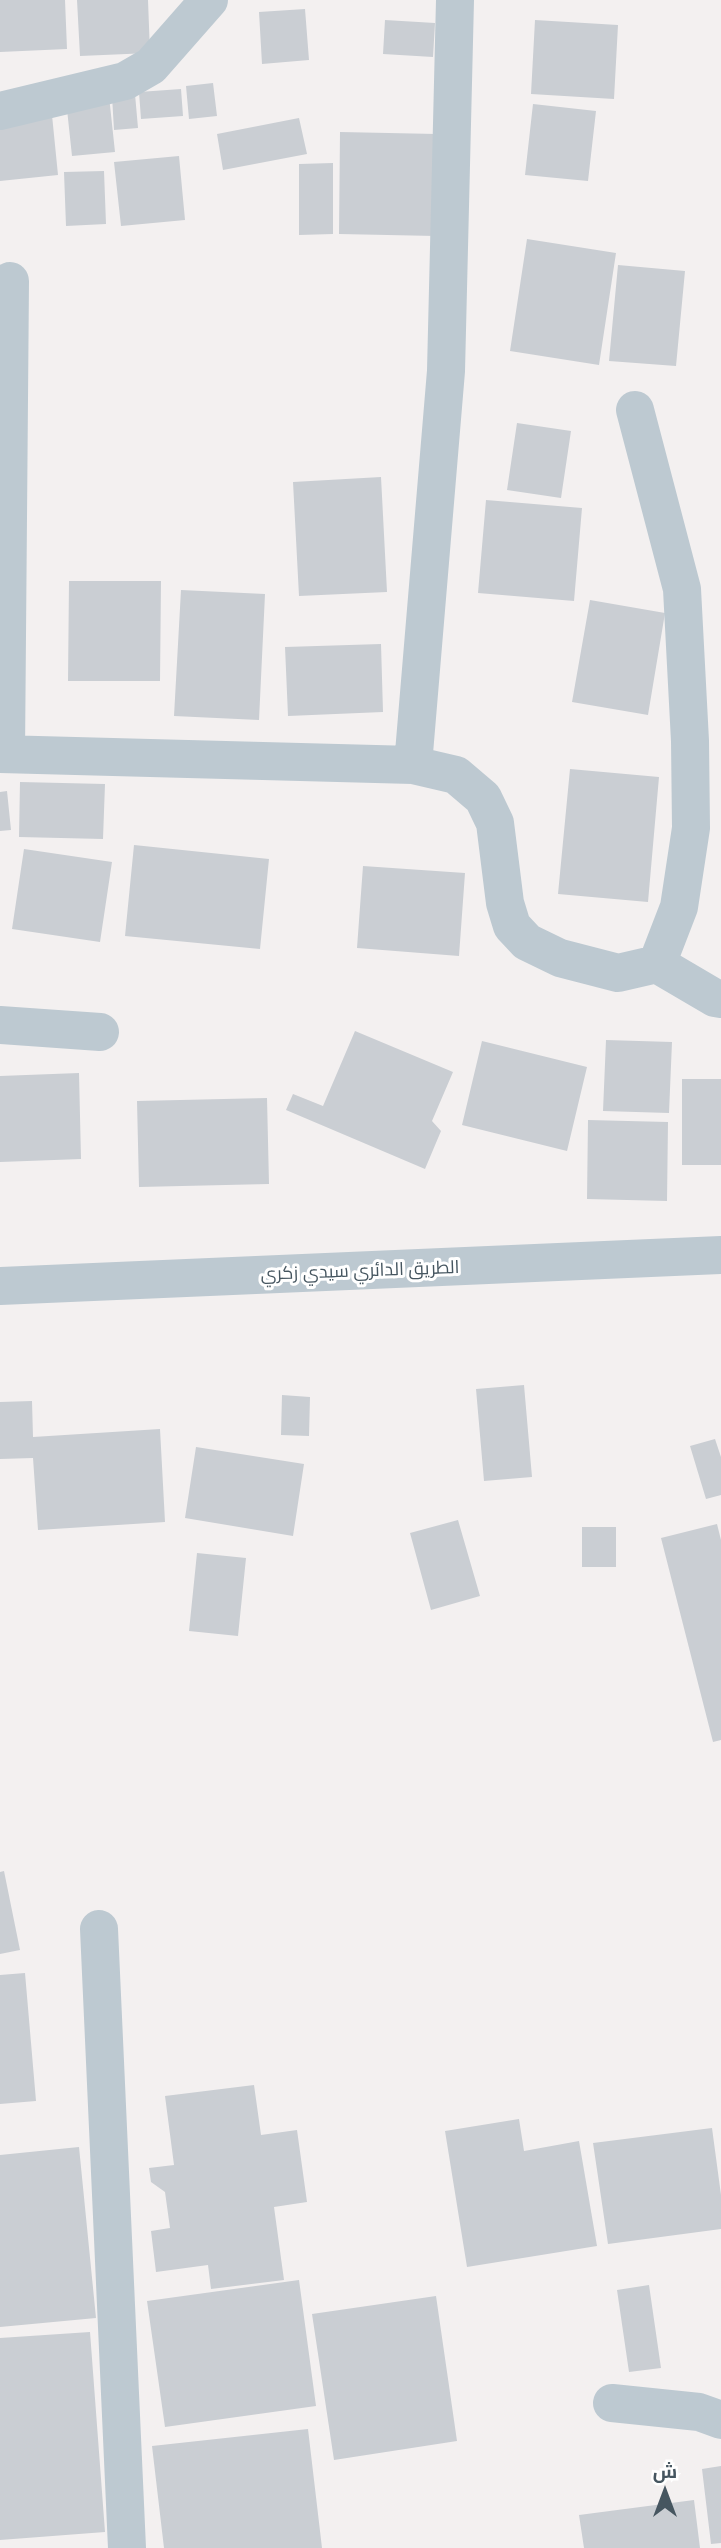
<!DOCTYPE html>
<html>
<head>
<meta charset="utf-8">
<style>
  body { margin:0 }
  #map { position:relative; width:721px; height:2548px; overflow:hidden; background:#f3f0f0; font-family:Raleway,Cairo,sans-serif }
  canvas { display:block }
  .north { position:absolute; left:630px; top:2457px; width:70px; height:70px; -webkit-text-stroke:5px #fff; paint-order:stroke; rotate:0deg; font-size:19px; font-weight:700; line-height:28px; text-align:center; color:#465660 }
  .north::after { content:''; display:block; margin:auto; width:24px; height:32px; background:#465660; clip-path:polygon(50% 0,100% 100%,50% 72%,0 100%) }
</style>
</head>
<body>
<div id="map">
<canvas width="721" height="2548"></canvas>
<div class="north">ش</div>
</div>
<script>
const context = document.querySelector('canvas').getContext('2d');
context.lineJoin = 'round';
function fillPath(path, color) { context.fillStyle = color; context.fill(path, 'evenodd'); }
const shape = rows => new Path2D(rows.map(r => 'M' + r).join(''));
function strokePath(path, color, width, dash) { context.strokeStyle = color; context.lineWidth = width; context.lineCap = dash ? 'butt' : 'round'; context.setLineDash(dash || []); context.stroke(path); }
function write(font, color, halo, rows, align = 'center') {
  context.font = font + ' Raleway,Cairo,sans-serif'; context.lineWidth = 6; context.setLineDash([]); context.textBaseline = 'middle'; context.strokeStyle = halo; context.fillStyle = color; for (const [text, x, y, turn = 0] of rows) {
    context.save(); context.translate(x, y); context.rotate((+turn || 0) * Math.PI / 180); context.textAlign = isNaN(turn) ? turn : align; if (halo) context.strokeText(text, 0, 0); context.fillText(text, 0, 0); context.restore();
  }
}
fillPath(shape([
  [0,0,65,0,67,49,0,52],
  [77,0,148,0,150,53,80,56],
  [305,9,309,60,262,64,259,12],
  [385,20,435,23,433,57,383,54],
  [535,20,618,25,614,99,531,94],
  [213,83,217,116,189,119,186,86],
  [181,89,183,116,141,119,139,92],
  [135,94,138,128,114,130,112,96],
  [109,96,115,152,72,156,66,100],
  [533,104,596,111,588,181,525,175],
  [52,115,58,175,0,181,0,120],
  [299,118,307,154,223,170,217,134],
  [340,132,437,134,436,236,339,234],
  [179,156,185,220,121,226,114,162],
  [333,163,333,234,299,235,299,164],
  [104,171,106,224,66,226,64,172],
  [527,239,616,253,599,365,510,351],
  [618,265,685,271,676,366,609,361],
  [517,423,571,431,561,498,507,490],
  [381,477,387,592,299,596,293,482],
  [486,500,582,508,574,601,478,593],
  [69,581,161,581,160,681,68,681],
  [181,590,265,594,259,720,174,716],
  [590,600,665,613,648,715,572,702],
  [381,644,383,712,288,716,285,647],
  [570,769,659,777,648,902,558,894],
  [20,782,105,784,103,839,19,837],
  [7,791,11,830,0,831,0,792],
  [134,845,269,859,260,949,125,936],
  [24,849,112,862,100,942,12,929],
  [363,866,465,873,459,956,357,948],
  [355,1031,453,1072,432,1121,441,1131,425,1169,286,1110,293,1094,323,1106],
  [606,1040,672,1042,669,1113,603,1111],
  [482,1041,587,1067,567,1151,462,1125],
  [79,1073,81,1159,0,1162,0,1076],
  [682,1079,721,1079,721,1165,682,1165],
  [267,1098,269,1184,139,1187,137,1101],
  [588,1120,668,1122,667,1201,587,1199],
  [524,1385,532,1477,484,1481,476,1389],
  [282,1395,310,1397,309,1436,281,1435],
  [32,1401,33,1437,160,1429,165,1522,38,1530,33,1458,0,1459,0,1402],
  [715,1439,721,1457,721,1495,706,1499,690,1446],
  [196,1447,304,1464,293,1536,185,1518],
  [458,1520,480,1596,431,1610,410,1533],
  [717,1524,721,1540,721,1740,713,1742,661,1538],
  [582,1527,616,1527,616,1567,582,1567],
  [197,1553,246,1558,238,1636,189,1631],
  [4,1871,20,1950,0,1954,0,1872],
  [25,1973,36,2101,0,2104,0,1975],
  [254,2085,261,2135,297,2130,307,2202,274,2207,284,2280,211,2289,208,2265,156,2272,151,2231,170,2228,165,2192,151,2182,149,2168,174,2165,165,2096],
  [519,2119,524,2151,579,2141,597,2246,467,2267,445,2131],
  [712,2128,721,2195,721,2229,608,2244,593,2143],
  [79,2147,96,2318,0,2327,0,2155],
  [299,2280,316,2406,165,2427,147,2301],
  [649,2285,661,2368,629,2372,617,2290],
  [436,2296,457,2441,334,2460,312,2314],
  [90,2332,105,2532,0,2540,0,2338],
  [308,2429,322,2548,164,2548,152,2446],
  [721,2466,721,2543,711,2544,702,2469],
  [694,2500,700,2548,584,2548,579,2515]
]), '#caced3');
strokePath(shape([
  [0,111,125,81,151,66,209,0],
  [635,410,682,589,690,741,691,828,679,907,657,964],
  [6,753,10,281],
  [0,754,413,765,456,775,483,798,495,823,505,903,512,926,527,942,560,958,618,973,657,964,715,998,721,999],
  [413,765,446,371,455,0],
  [0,1025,100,1032],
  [99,1929,127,2548],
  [612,2403,699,2412,721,2420]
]), '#bdc9d1', 38);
strokePath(shape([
  [0,1286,721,1255]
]), '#bdc9d1', 38);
write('18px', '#465660', '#fff', [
  ["الطريق الدائري سيدي زكري",360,1271,-2]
]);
</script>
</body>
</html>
